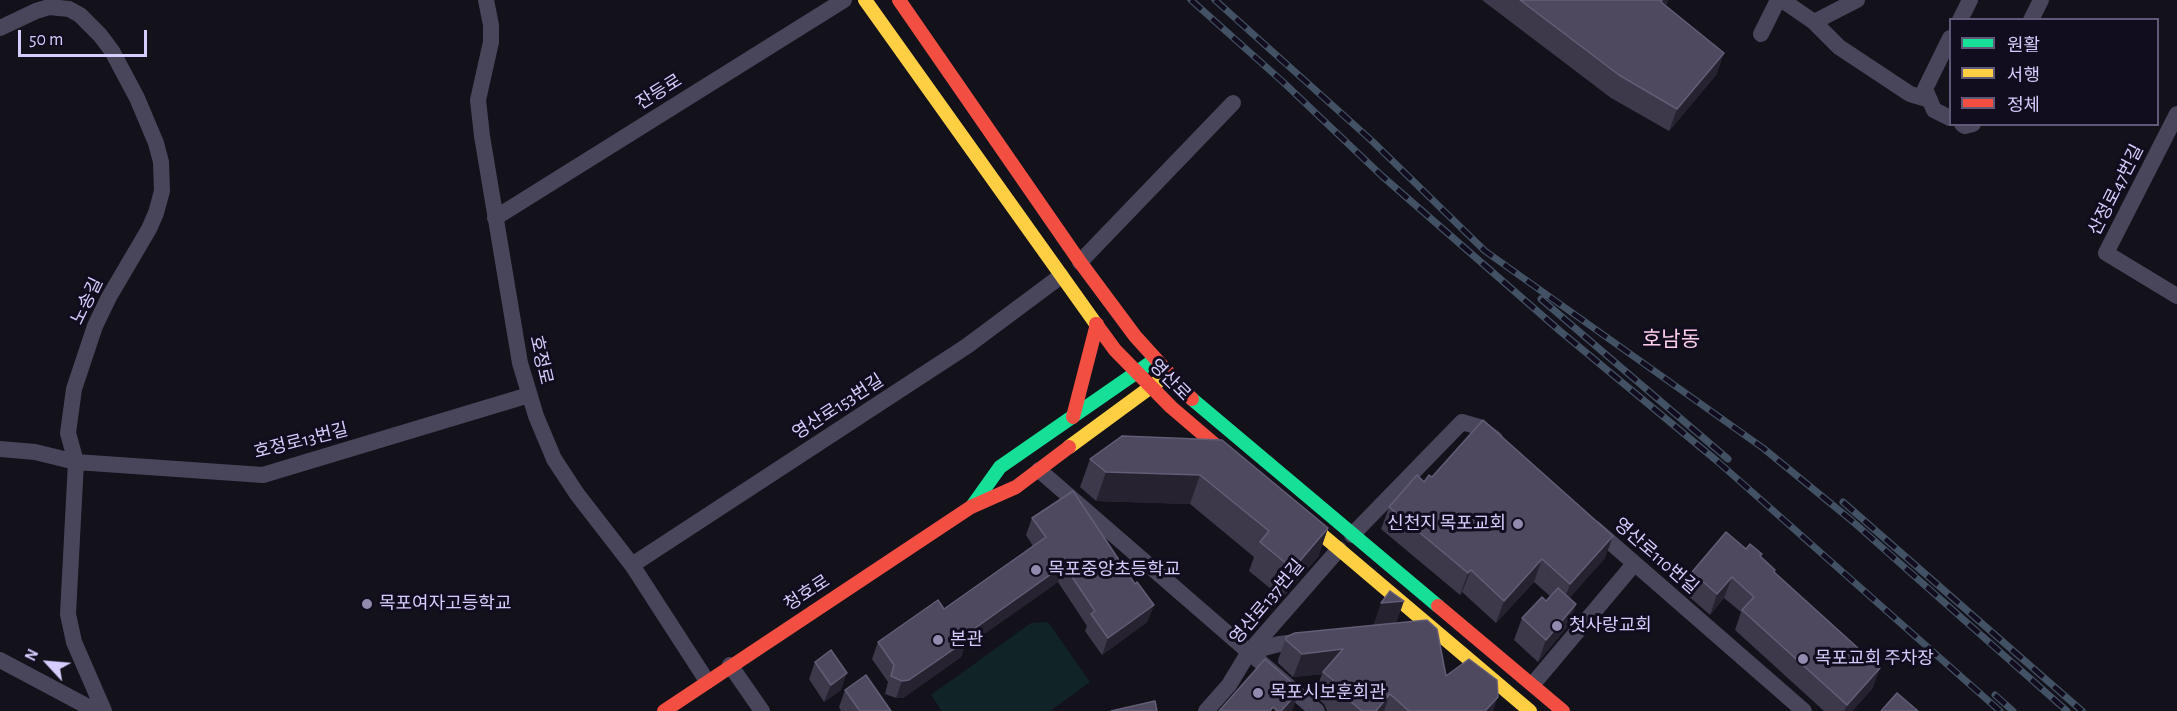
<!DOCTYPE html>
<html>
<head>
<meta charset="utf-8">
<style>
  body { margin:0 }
  #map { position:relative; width:2177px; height:711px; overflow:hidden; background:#13111a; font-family:"Alegreya Sans","Noto Sans KR",sans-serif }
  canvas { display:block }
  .legend { position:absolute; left:1949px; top:18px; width:210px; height:108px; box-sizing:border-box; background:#120d1e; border:2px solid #605977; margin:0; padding:8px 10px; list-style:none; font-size:18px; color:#d6ccfd }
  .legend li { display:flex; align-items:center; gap:12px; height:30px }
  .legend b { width:30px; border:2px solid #605977 }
  .north { position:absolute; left:18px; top:633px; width:60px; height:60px; -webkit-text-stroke:4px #120d1e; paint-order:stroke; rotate:296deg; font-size:16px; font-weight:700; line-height:24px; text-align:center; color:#d6ccfd }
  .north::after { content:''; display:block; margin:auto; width:21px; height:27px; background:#d6ccfd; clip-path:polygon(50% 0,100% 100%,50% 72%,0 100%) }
  .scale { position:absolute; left:18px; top:30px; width:129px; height:27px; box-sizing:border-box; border:3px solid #d6ccfd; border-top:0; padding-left:8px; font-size:18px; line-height:21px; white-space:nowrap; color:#d6ccfd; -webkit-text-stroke:4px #120d1e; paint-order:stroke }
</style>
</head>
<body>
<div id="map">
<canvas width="2177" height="711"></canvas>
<ul class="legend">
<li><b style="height:8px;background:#16e098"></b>원활</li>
<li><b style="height:8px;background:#ffcf43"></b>서행</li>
<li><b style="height:8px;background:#f24e42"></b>정체</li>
</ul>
<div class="north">N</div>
<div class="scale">50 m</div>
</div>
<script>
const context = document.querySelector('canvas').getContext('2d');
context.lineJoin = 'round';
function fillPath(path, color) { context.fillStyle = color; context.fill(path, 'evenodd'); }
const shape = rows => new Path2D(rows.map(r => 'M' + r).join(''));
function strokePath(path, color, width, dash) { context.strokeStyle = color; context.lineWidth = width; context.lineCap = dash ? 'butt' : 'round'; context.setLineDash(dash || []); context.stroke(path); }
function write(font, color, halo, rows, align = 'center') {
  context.font = font + ' "Alegreya Sans","Noto Sans KR",sans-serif'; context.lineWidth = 6; context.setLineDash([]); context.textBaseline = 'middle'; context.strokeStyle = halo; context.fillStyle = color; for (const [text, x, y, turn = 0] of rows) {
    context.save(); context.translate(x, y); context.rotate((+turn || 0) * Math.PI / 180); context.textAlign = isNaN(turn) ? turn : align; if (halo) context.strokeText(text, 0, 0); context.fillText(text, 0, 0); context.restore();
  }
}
fillPath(shape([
  [1048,622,1090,682,1050,711,942,711,931,695,1031,623]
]), '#102426');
strokePath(shape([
  [486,0,491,25,491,42,478,100,482,136,520,363,536,416,554,459,577,494,632,565,707,681],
  [1782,0,1814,22,1839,47,1910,94,1930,100],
  [1960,20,1970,0],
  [2031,20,2041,0],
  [1814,22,1857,0],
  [0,28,36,11,49,7,69,9,80,15,100,35,112,51,137,98,156,143,161,162,162,191,156,213,149,229,109,297,95,326,74,389,68,433,76,462,68,614,74,642,104,711],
  [1761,34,1778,0],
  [1950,38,1925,89,1934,110,1950,118],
  [2177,114,2106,253,2177,296],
  [1962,124,1965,126,1973,124],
  [495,218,844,0],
  [1080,262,1233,103],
  [0,449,35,452,76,462,263,475,529,395],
  [1039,470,1317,711],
  [1594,528,1804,711],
  [1352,535,1462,422,1479,427,1495,439],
  [632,565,967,346,1061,276],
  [1249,652,1279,644,1307,641],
  [0,660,96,711],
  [730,665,762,711],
  [1533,684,1634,564],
  [1206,711,1229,685,1249,652,1339,549]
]), '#49465b', 16);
strokePath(shape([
  [1192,399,1438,606],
  [973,505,1000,467,1150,363]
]), '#16e098', 14);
strokePath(shape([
  [865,0,1096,324],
  [1069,447,1163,378],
  [1301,517,1530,711]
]), '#ffcf43', 14);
strokePath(shape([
  [899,0,1080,262,1135,336,1192,399],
  [1096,324,1115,350,1171,407,1233,460],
  [1073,417,1097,324],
  [1438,606,1563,711],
  [664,711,971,507,1016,487,1069,447]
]), '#f24e42', 14);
const rail = shape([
  [1191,0,1283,82,1382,176,1560,331,1717,461,2000,711],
  [1215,0,1371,140,1485,251,1763,448,1851,520,2067,711],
  [1541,299,1728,459],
  [1843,502,2082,711],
  [1995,695,2013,711]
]);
strokePath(rail, '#425264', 7);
strokePath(rail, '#120d1e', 4.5, [14]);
fillPath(shape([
  [1482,0,1668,0,1666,6,1724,53,1716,75,1669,131,1611,98],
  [1122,436,1328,528,1318,557,1282,598,1249,571,1254,557,1190,504,1096,501,1080,487,1090,459],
  [1432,477,1605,558,1569,598,1576,604,1568,626,1538,662,1514,640,1522,618,1546,601,1550,596,1534,582,1496,623,1462,592,1460,595,1381,529,1389,507,1424,482],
  [1032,518,1135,584,1154,605,1147,622,1102,655,1085,631,1087,626,1058,582,964,648,961,657,903,698,896,698,885,694,888,682,872,659,878,642,944,609,1033,546,1026,535],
  [1746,549,1761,557,1774,573,1880,668,1872,689,1852,711,1824,711,1735,630,1741,612,1724,598,1710,615,1685,593,1692,572],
  [1396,623,1446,676,1493,711,1327,711,1324,704,1314,695,1322,674,1293,677,1278,663,1278,660,1286,637],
  [815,662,841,690,824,702,809,679],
  [845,690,891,711,841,711,839,707]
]), '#3d394a');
fillPath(shape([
  [1662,0,1668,0,1665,7,1661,2],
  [1724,53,1716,75,1669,131,1677,109],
  [1106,472,1200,475,1190,504,1096,501],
  [1328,528,1318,557,1282,598,1293,569],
  [1613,536,1605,558,1562,607,1570,584],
  [1542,559,1534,582,1496,623,1504,601],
  [1064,565,1058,582,964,648,961,657,903,698,896,698,902,681,964,636],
  [1471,570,1462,592,1460,595,1468,573],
  [1732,577,1724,598,1710,615,1717,594],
  [1404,601,1396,624,1373,626,1381,603],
  [1576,604,1568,626,1538,662,1546,640],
  [1154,605,1147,622,1102,655,1108,638],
  [1343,649,1323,672,1322,674,1293,677,1302,654],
  [1880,668,1872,689,1852,711,1844,711,1847,705],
  [847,673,841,690,824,702,831,685],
  [1300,690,1292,711,1281,711],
  [1390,694,1384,711,1376,711],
  [1498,697,1493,711,1485,711]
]), '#26222f');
const building = shape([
  [1520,0,1662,0,1661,2,1724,53,1677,109,1619,75,1520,0],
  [1483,420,1613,536,1570,584,1542,559,1504,601,1471,570,1468,573,1389,507,1417,475,1424,482,1429,475,1432,477,1483,420],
  [1122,436,1222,440,1328,528,1293,569,1260,542,1269,531,1200,475,1106,472,1090,459,1122,436],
  [1073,491,1135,584,1137,582,1154,605,1108,638,1091,614,1095,611,1064,565,964,636,967,640,909,680,902,681,891,676,894,665,878,642,938,600,944,609,1046,537,1032,518,1073,491],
  [1726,532,1746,549,1750,544,1762,554,1760,556,1775,570,1774,572,1880,668,1847,705,1742,610,1754,597,1732,577,1717,594,1692,572,1726,532],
  [1558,588,1576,604,1546,640,1522,618,1542,597,1546,601,1558,588],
  [1390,591,1404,601,1381,603,1390,591],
  [1427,620,1437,629,1446,676,1469,659,1497,680,1498,697,1485,711,1409,711,1390,694,1376,711,1362,711,1336,689,1333,680,1323,672,1343,649,1302,654,1286,640,1286,637,1295,633,1427,620],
  [831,650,847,673,831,685,815,662,831,650],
  [1265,659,1300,690,1281,711,1277,711,1273,707,1270,711,1219,711,1265,659],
  [866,675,891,711,860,711,845,690,866,675],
  [1897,693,1918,711,1881,711,1897,693],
  [1155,701,1157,711,1111,711,1155,701]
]);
fillPath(building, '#4e495e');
strokePath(building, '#635d77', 1.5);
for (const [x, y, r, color] of [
  [1518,524,6,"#928bae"],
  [1036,570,6,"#928bae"],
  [367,604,6,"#928bae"],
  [1557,626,6,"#928bae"],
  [938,640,6,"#928bae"],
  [1803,659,6,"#928bae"],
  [1258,693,6,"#928bae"]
]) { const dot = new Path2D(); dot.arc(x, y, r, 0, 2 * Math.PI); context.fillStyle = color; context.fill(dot); strokePath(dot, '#120d1e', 2); }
write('18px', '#d6ccfd', '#120d1e', [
  ["잔등로",659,92,-32],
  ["산정로47번길",2116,190,-63],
  ["노송길",87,301,-64],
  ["호정로",541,360,77],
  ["영산로",1170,380,45],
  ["영산로153번길",838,407,-33],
  ["호정로13번길",301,441,-14],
  ["영산로110번길",1656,556,41],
  ["청호로",807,593,-33],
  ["영산로137번길",1267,602,-50]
]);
write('18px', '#d6ccfd', '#120d1e', [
  ["신천지 목포교회",1506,524,"right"],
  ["목포중앙초등학교",1048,570],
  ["목포여자고등학교",379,604],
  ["첫사랑교회",1569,626],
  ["본관",950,640],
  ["목포교회 주차장",1815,659],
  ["목포시보훈회관",1270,693]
], 'left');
write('21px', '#fdcee8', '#120d1e', [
  ["호남동",1671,340]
]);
</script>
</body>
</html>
